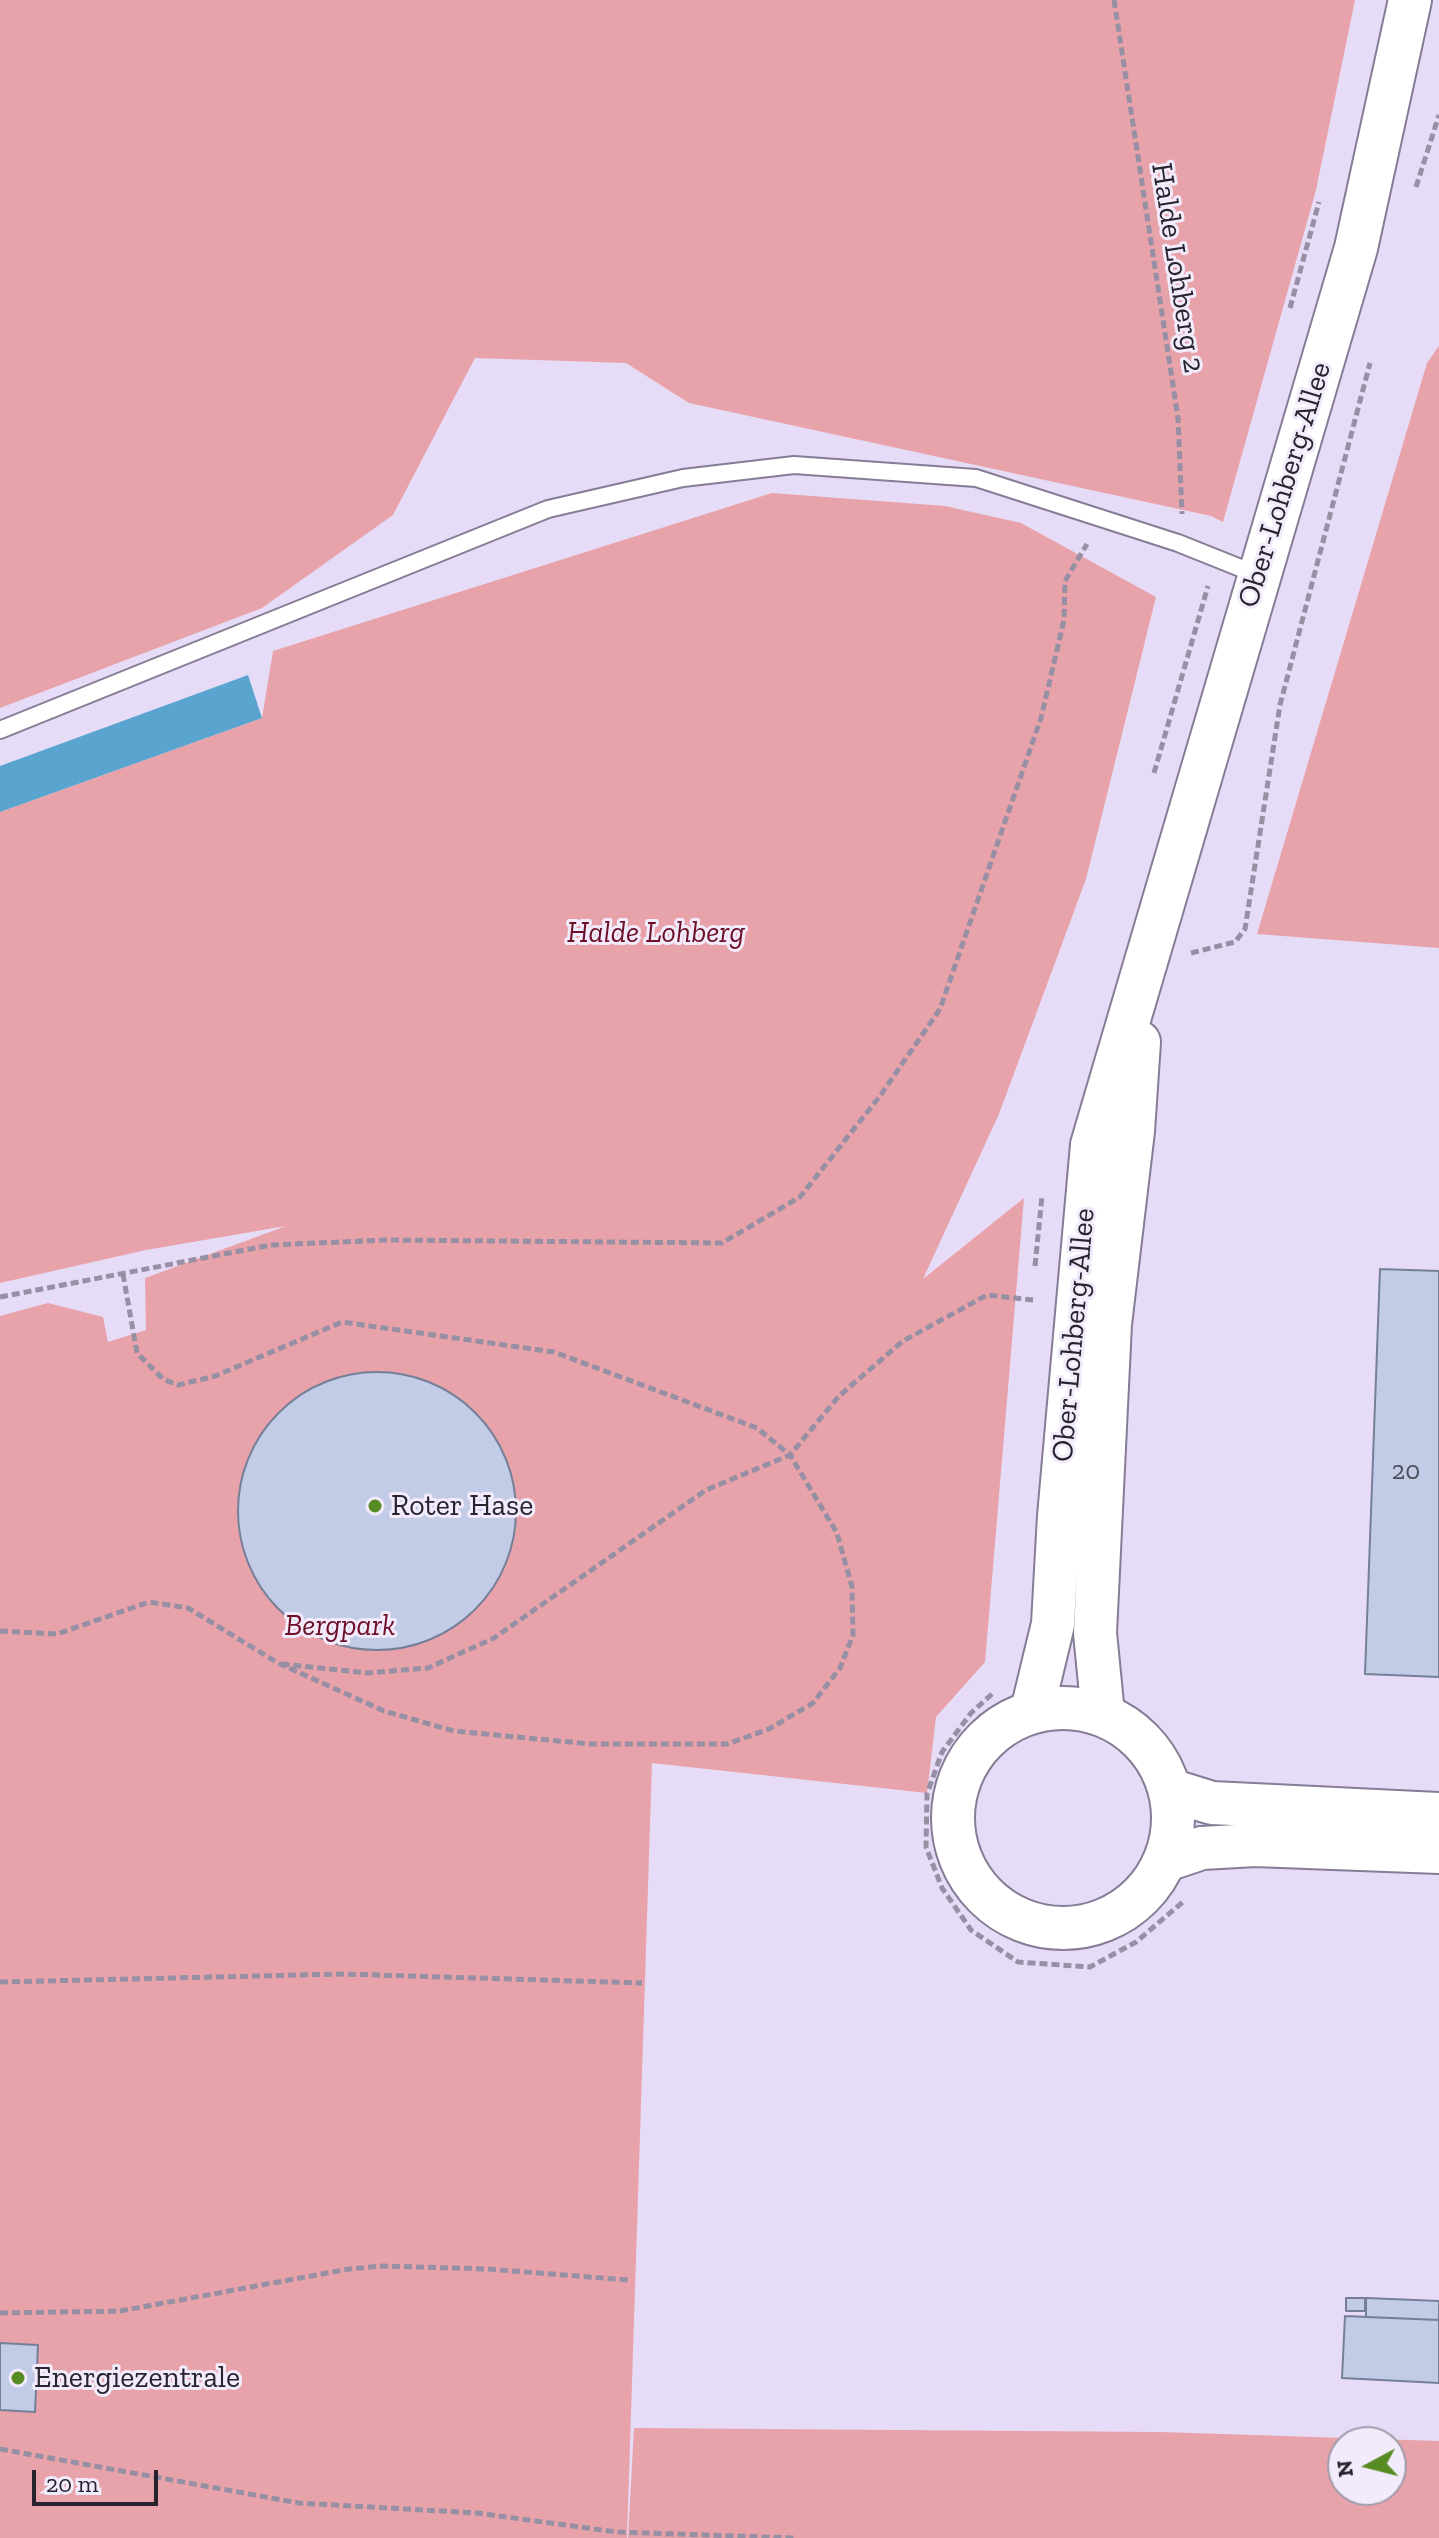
<!DOCTYPE html>
<html>
<head>
<meta charset="utf-8">
<style>
  body { margin:0 }
  #map { position:relative; width:1439px; height:2538px; overflow:hidden; background:#e7dcf7; font-family:"Zilla Slab",serif }
  canvas { display:block }
  .north { position:absolute; left:1327px; top:2426px; width:80px; height:80px; box-sizing:border-box; background:#f2ebfc; border:2px solid #a19baa; border-radius:50%; rotate:263deg; font-size:22px; font-weight:700; line-height:32px; text-align:center; color:#28242e }
  .north::after { content:''; display:block; margin:auto; width:28px; height:36px; background:#588b23; clip-path:polygon(50% 0,100% 100%,50% 72%,0 100%) }
  .scale { position:absolute; left:32px; top:2470px; width:126px; height:36px; box-sizing:border-box; border:4px solid #28242e; border-top:0; padding-left:10px; font-size:24px; line-height:28px; white-space:nowrap; color:#28242e; -webkit-text-stroke:6px #f2ebfc; paint-order:stroke }
</style>
</head>
<body>
<div id="map">
<canvas width="1439" height="2538"></canvas>
<div class="north">N</div>
<div class="scale">20 m</div>
</div>
<script>
const context = document.querySelector('canvas').getContext('2d');
context.lineJoin = 'round';
function fillPath(path, color) { context.fillStyle = color; context.fill(path, 'evenodd'); }
const shape = rows => new Path2D(rows.map(r => 'M' + r).join(''));
function strokePath(path, color, width, dash) { context.strokeStyle = color; context.lineWidth = width; context.lineCap = dash ? 'butt' : 'round'; context.setLineDash(dash || []); context.stroke(path); }
function write(font, color, halo, rows, align = 'center') {
  context.font = font + ' "Zilla Slab",serif'; context.lineWidth = 6; context.setLineDash([]); context.textBaseline = 'middle'; context.strokeStyle = halo; context.fillStyle = color; for (const [text, x, y, turn = 0] of rows) {
    context.save(); context.translate(x, y); context.rotate((+turn || 0) * Math.PI / 180); context.textAlign = isNaN(turn) ? turn : align; if (halo) context.strokeText(text, 0, 0); context.fillText(text, 0, 0); context.restore();
  }
}
fillPath(shape([
  [0,0,1355,0,1316,190,1223,522,1211,516,689,403,626,363,475,358,393,515,262,608,0,708],
  [1439,346,1439,948,1257,934,1427,363],
  [772,493,945,506,1021,523,1156,597,1086,879,999,1114,923,1279,1024,1198,985,1662,936,1717,927,1793,652,1763,627,2538,0,2538,0,1316,48,1303,103,1317,108,1342,146,1330,145,1278,286,1226,146,1250,0,1283,0,812,262,718,273,651],
  [634,2428,1160,2432,1439,2441,1439,2538,628,2538],
  [1343,2442,1391,2442,1391,2490,1343,2490]
]), '#e8a3aa');
fillPath(shape([
  [248,675,262,718,0,812,0,766]
]), '#5aa5cf');
const building = shape([
  [1380,1269,1439,1271,1439,1677,1365,1674,1380,1269],
  '238 1511a139 139 0 1 1 278 0a139 139 0 1 1-278 0Z',
  [1346,2298,1365,2298,1365,2311,1346,2311,1346,2298],
  [1366,2298,1439,2301,1439,2320,1366,2317,1366,2298],
  [1345,2316,1439,2320,1439,2383,1342,2378,1345,2316],
  [0,2343,38,2345,35,2412,0,2410,0,2343]
]);
fillPath(building, '#c2cce7');
strokePath(building, '#767f98', 2);
const service = shape([
  [0,730,548,509,683,478,794,465,976,478,1178,543,1258,575]
]);
const tertiary = shape([
  '953 1818a110 110 0 1 1 220 0a110 110 0 1 1-220 0Z',
  [1032,1711,1053,1624,1059,1516,1092,1145,1356,248,1410,0],
  [1103,1714,1095,1633,1110,1324,1133,1131,1139,1042],
  [1170,1790,1212,1803,1439,1814],
  [1166,1860,1202,1848,1255,1845,1439,1852]
]);
strokePath(service, '#867c95', 20);
strokePath(tertiary, '#867c95', 46);
strokePath(shape([
  [1114,0,1178,418,1182,514],
  [1416,187,1439,115],
  [1290,308,1319,202],
  [1154,773,1208,586],
  [1191,953,1235,942,1245,929,1280,705,1370,363],
  [1035,1266,1042,1196],
  [123,1274,137,1353,163,1379,178,1385,215,1376,342,1322,554,1352,757,1428,790,1455,706,1490,494,1638,428,1668,367,1673,282,1664],
  [0,1297,271,1245,387,1240,722,1243,800,1197,880,1096,940,1009,1041,718,1064,620,1065,581,1087,544],
  [0,1631,57,1634,149,1602,188,1608,278,1663,384,1711,454,1731,590,1744,727,1744,769,1729,813,1703,840,1668,853,1635,852,1587,837,1533,790,1455,839,1396,903,1341,987,1295,1033,1300],
  [992,1694,971,1713,942,1752,927,1794,926,1847,942,1888,971,1930,1018,1962,1090,1967,1136,1942,1184,1901],
  [0,1982,343,1974,642,1983],
  [0,2313,120,2311,349,2269,383,2266,487,2269,628,2280],
  [0,2449,299,2503,477,2513,617,2532,794,2538]
]), '#978fa3', 5, [8, 4]);
strokePath(service, '#fff', 16);
strokePath(tertiary, '#fff', 42);
for (const [x, y, r, color] of [
  [375,1506,8,"#588b23"],
  [18,2378,8,"#588b23"]
]) { const dot = new Path2D(); dot.arc(x, y, r, 0, 2 * Math.PI); context.fillStyle = color; context.fill(dot); strokePath(dot, '#f2ebfc', 3); }
write('26px', '#4e4e5c', null, [
  ["20",1406,1472]
]);
write('30px', '#28242e', '#f2ebfc', [
  ["Halde Lohberg 2",1177,268,81],
  ["Ober-Lohberg-Allee",1285,485,-73],
  ["Ober-Lohberg-Allee",1074,1335,-85]
]);
write('italic 30px', '#6e0f28', '#f2ebfc', [
  ["Halde Lohberg",656,933],
  ["Bergpark",340,1626]
]);
write('30px', '#28242e', '#f2ebfc', [
  ["Roter Hase",391,1506],
  ["Energiezentrale",34,2378]
], 'left');
</script>
</body>
</html>
